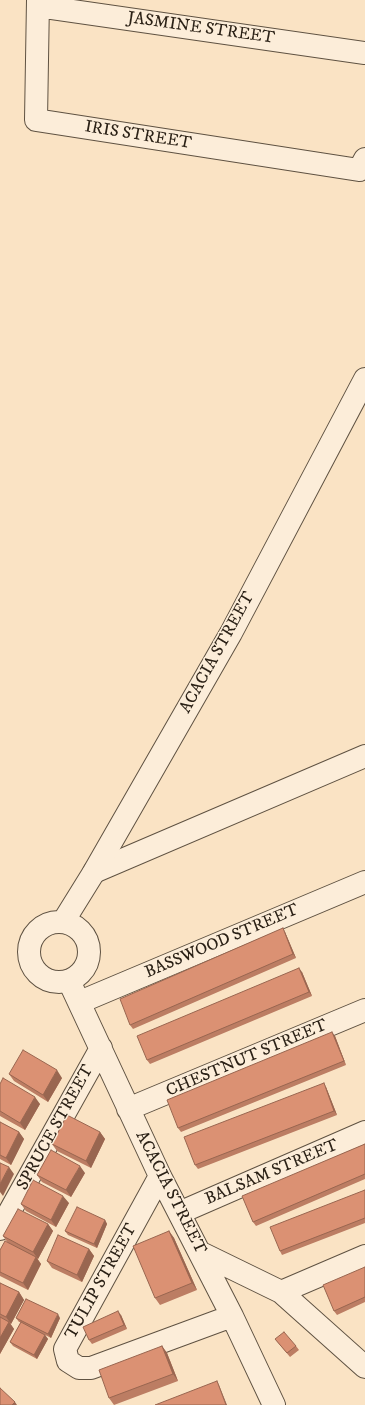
<!DOCTYPE html>
<html>
<head>
<meta charset="utf-8">
<style>
  body { margin:0 }
  canvas { display:block; background:#fae3c4 }
</style>
</head>
<body>
<canvas width="365" height="1405"></canvas>
<script>
const context = document.querySelector('canvas').getContext('2d');
context.lineJoin = 'round';
const shape = rows => new Path2D(rows.map(r => 'M' + r).join(''));
function strokePath(path, color, width, dash) { context.strokeStyle = color; context.lineWidth = width; context.lineCap = dash ? 'butt' : 'round'; context.setLineDash(dash || []); context.stroke(path); }
function fillPath(path, color) { context.fillStyle = color; context.fill(path, 'evenodd'); }
function write(font, color, halo, rows, align = 'center') {
  context.font = font + ' "IM FELL DW Pica",serif'; context.lineWidth = 3; context.setLineDash([]); context.textBaseline = 'middle'; context.strokeStyle = halo; context.fillStyle = color; for (const [text, x, y, turn = 0] of rows) {
    context.save(); context.translate(x, y); context.rotate((+turn || 0) * Math.PI / 180); context.textAlign = isNaN(turn) ? turn : align; if (halo) context.strokeText(text, 0, 0); context.fillText(text, 0, 0); context.restore();
  }
}
const minor = shape([
  [38,0,36,120,359,170,365,159],
  [38,6,365,53],
  [94,872,365,756],
  [69,981,160,1176,232,1316,274,1405],
  [80,1002,365,882],
  [128,1109,365,1010],
  [160,1176,65,1349,68,1361,79,1368,91,1368,232,1316],
  [179,1213,365,1132],
  [0,1229,101,1048],
  [201,1253,281,1292,365,1367],
  [281,1292,365,1256]
]);
const tertiary = shape([
  [63,922,94,872,231,633,365,379],
  '29 952a30 30 0 1 1 60 0a30 30 0 1 1-60 0Z'
]);
strokePath(minor, '#5f5242', 24);
strokePath(tertiary, '#5f5242', 24);
strokePath(minor, '#fcedd9', 22);
strokePath(tertiary, '#fcedd9', 22);
fillPath(shape([
  [285,932,296,958,133,1029,130,1025],
  [302,972,312,996,150,1064,147,1060],
  [335,1036,346,1065,181,1132,178,1128],
  [9,1074,62,1078,48,1102,14,1081],
  [0,1084,40,1104,25,1130,0,1116],
  [326,1087,337,1115,198,1169,195,1165],
  [0,1122,19,1132,24,1139,11,1165,0,1159],
  [100,1132,105,1139,91,1168,57,1151,52,1144],
  [365,1144,365,1179,256,1226,253,1222],
  [85,1173,71,1197,42,1182,37,1175],
  [365,1190,365,1223,282,1255,280,1251],
  [69,1203,56,1227,26,1211,21,1204],
  [105,1220,107,1224,97,1248,68,1235,65,1231],
  [48,1224,53,1231,38,1259,37,1258,41,1264,28,1290,0,1276,0,1250,8,1243,3,1236],
  [169,1231,174,1238,197,1290,160,1305,155,1298],
  [89,1249,94,1256,82,1282,52,1268,47,1261],
  [365,1267,365,1302,337,1315,334,1311],
  [0,1283,19,1292,24,1300,11,1324,10,1323,14,1329,0,1354],
  [121,1315,127,1329,92,1344,89,1340],
  [16,1318,60,1318,51,1338,32,1328,45,1335,48,1339,37,1359,13,1346,10,1342,21,1322,19,1322],
  [275,1339,296,1346,299,1350,290,1357],
  [162,1346,167,1353,178,1381,114,1405,109,1398]
]), '#bc7d63');
fillPath(shape([
  [283,928,285,932,296,958,293,954],
  [299,968,302,972,312,996,309,992],
  [332,1032,335,1036,346,1065,344,1061],
  [57,1070,62,1078,48,1102,43,1095],
  [324,1083,326,1087,337,1115,334,1111],
  [35,1097,40,1104,25,1130,20,1123],
  [19,1132,24,1139,11,1165,6,1158],
  [100,1132,105,1139,91,1168,86,1161],
  [80,1166,85,1173,71,1197,66,1190],
  [9,1167,14,1174,3,1196,0,1192,0,1184],
  [63,1196,69,1203,56,1227,51,1220],
  [105,1220,107,1224,97,1248,94,1244],
  [48,1224,53,1231,38,1259,33,1252],
  [169,1231,174,1238,197,1290,192,1283],
  [89,1249,94,1256,82,1282,77,1275],
  [36,1257,41,1264,28,1290,23,1283],
  [19,1292,24,1300,11,1324,6,1317],
  [118,1311,121,1315,127,1329,124,1325],
  [58,1314,60,1318,51,1338,48,1334],
  [9,1322,14,1329,0,1354,0,1338],
  [45,1335,48,1339,37,1359,34,1355],
  [162,1346,167,1353,178,1381,173,1374],
  [217,1381,219,1385,227,1405,226,1405],
  [15,1402,17,1405,12,1405]
]), '#996650');
const building = shape([
  [283,928,293,954,130,1025,120,999,283,928],
  [299,968,309,992,147,1060,137,1036,299,968],
  [332,1032,344,1061,178,1128,167,1100,332,1032],
  [23,1050,57,1070,43,1095,9,1074,23,1050],
  [3,1078,35,1097,20,1123,0,1111,0,1084,3,1078],
  [324,1083,334,1111,195,1165,184,1137,324,1083],
  [67,1115,100,1132,86,1161,52,1144,67,1115],
  [0,1122,19,1132,6,1158,0,1155,0,1122],
  [365,1144,365,1174,253,1222,242,1196,365,1144],
  [51,1150,80,1166,66,1190,37,1175,51,1150],
  [0,1163,9,1167,0,1184,0,1163],
  [33,1180,63,1196,51,1220,21,1204,33,1180],
  [365,1190,365,1218,280,1251,270,1227,365,1190],
  [77,1207,105,1220,94,1244,65,1231,77,1207],
  [18,1209,48,1224,33,1252,3,1236,18,1209],
  [169,1231,192,1283,155,1298,133,1246,169,1231],
  [58,1235,89,1249,77,1275,47,1261,58,1235],
  [5,1241,36,1257,23,1283,0,1272,0,1250,5,1241],
  [365,1267,365,1297,334,1311,323,1285,365,1267],
  [0,1283,19,1292,6,1317,0,1314,0,1283],
  [26,1299,58,1314,48,1334,16,1318,26,1299],
  [118,1311,124,1325,89,1340,83,1327,118,1311],
  [0,1317,9,1322,0,1338,0,1317],
  [21,1322,45,1335,34,1355,10,1342,21,1322],
  [284,1332,296,1346,287,1353,275,1339,284,1332],
  [162,1346,173,1374,109,1398,99,1370,162,1346],
  [217,1381,226,1405,155,1405,217,1381],
  [0,1388,15,1402,12,1405,0,1405,0,1388]
]);
fillPath(building, '#db9173');
strokePath(building, '#996650', 1);
write('17px', '#2b2116', '#fcedd9', [
  ["JASMINE STREET",201,29,8],
  ["IRIS STREET",138,136,9],
  ["ACACIA STREET",218,653,-61],
  ["BASSWOOD STREET",222,942,-23],
  ["CHESTNUT STREET",247,1059,-23],
  ["SPRUCE STREET",56,1128,-61],
  ["BALSAM STREET",272,1173,-23],
  ["ACACIA STREET",170,1193,63],
  ["TULIP STREET",102,1282,-61]
]);
</script>
</body>
</html>
